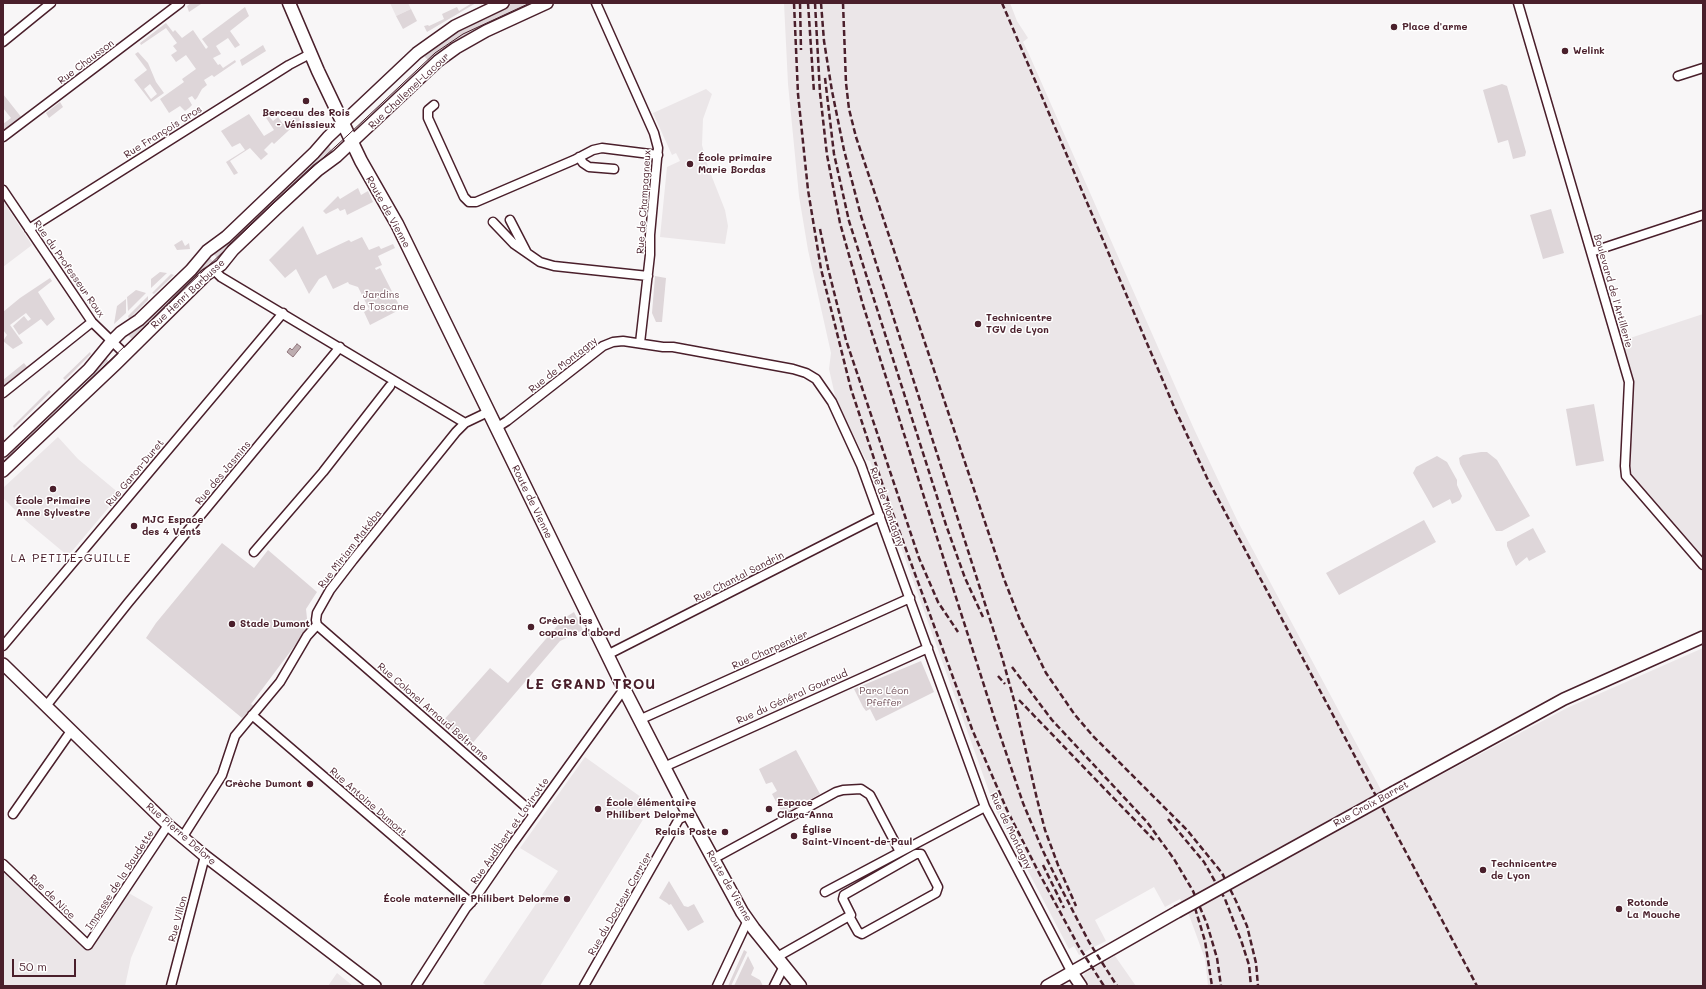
<!DOCTYPE html>
<html>
<head>
<meta charset="utf-8">
<style>
  body { margin:0 }
  #map { position:relative; width:1706px; height:989px; overflow:hidden; background:#f8f6f7; font-family:Mali,sans-serif }
  canvas { display:block }
  .frame { position:absolute; inset:0; border:4px solid #4a1f2b; pointer-events:none }
  .scale { position:absolute; left:12px; top:959px; width:64px; height:18px; box-sizing:border-box; border:2px solid #4a1f2b; border-top:0; padding-left:5px; font-size:12px; line-height:14px; white-space:nowrap; color:#4a1f2b; -webkit-text-stroke:3px #fff; paint-order:stroke }
</style>
</head>
<body>
<div id="map">
<canvas width="1706" height="989"></canvas>
<div class="frame"></div>
<div class="scale">50 m</div>
</div>
<script>
const context = document.querySelector('canvas').getContext('2d');
context.lineJoin = 'round';
function fillPath(path, color) { context.fillStyle = color; context.fill(path, 'evenodd'); }
const shape = rows => new Path2D(rows.map(r => 'M' + r).join(''));
function strokePath(path, color, width, dash) { context.strokeStyle = color; context.lineWidth = width; context.lineCap = dash ? 'butt' : 'round'; context.setLineDash(dash || []); context.stroke(path); }
function write(font, color, halo, rows, align = 'center') {
  context.font = font + ' Mali,sans-serif'; context.lineWidth = 3; context.setLineDash([]); context.textBaseline = 'middle'; context.strokeStyle = halo; context.fillStyle = color; for (const [text, x, y, turn = 0] of rows) {
    context.save(); context.translate(x, y); context.rotate((+turn || 0) * Math.PI / 180); context.textAlign = isNaN(turn) ? turn : align; if (halo) context.strokeText(text, 0, 0); context.fillText(text, 0, 0); context.restore();
  }
}
fillPath(shape([
  [390,3,408,3,411,9,396,16],
  [784,3,1010,3,1017,21,1028,38,1023,42,1028,52,1194,429,1238,522,1388,803,1567,708,1703,648,1703,986,1208,986,1205,959,1189,915,1180,899,1165,907,1154,887,1095,920,1106,941,1079,955,1074,946,1069,949,995,808,870,461,866,460,836,400,829,369,831,353,808,250,799,196,788,84],
  [706,89,712,94,703,119,702,145,708,167,725,210,728,226,725,244,660,237,667,167,680,161,676,153,672,155,653,113],
  [3,201,32,245,3,267],
  [1703,314,1703,565,1626,476,1629,382,1618,342],
  [58,437,78,459,120,494,68,556,25,520,3,498,3,488],
  [585,757,652,805,540,986,487,986,483,983,558,871,520,848],
  [3,868,89,949,127,892,153,907,131,958,125,986,3,986],
  [1115,956,1136,986,1088,986,1083,978,1085,973],
  [337,973,353,986,328,986]
]), '#ebe6e8');
fillPath(shape([
  [191,3,201,4,189,12,187,6],
  [472,3,476,3,427,32,424,26,428,25,429,26,444,19,442,14,457,7,459,11],
  [510,3,541,3,432,64,421,53,463,25],
  [245,7,249,16,230,31,240,45,235,48,228,38,216,46,221,54,213,58,218,65,220,64,223,68,235,60,236,62,214,77,212,75,204,80,207,85,202,89,197,98,195,100,192,96,188,98,192,105,189,108,185,111,180,106,169,113,160,99,184,82,182,79,196,69,186,55,176,62,171,55,177,51,173,46,177,43,166,28,141,45,140,43,166,23,173,32,175,30,182,38,193,30,206,49,208,47,202,39],
  [411,9,417,21,403,29,396,16],
  [263,45,266,51,242,66,240,60],
  [138,52,148,63,156,82,164,93,151,102,134,80,147,70,135,54],
  [150,84,157,94,151,99,144,89],
  [1502,84,1507,86,1526,152,1525,156,1513,159,1508,140,1498,143,1483,90],
  [3,94,22,118,3,132,3,124,11,118,3,108],
  [60,102,63,107,49,118,46,113],
  [263,109,273,121,278,117,283,124,298,115,300,120,274,144,272,142,264,150,268,154,261,160,250,148,230,161,238,173,234,175,226,162,245,150,240,143,232,147,221,131,249,114,264,136,274,130,261,110],
  [169,127,173,132,158,141,156,136],
  [327,142,333,154,218,259,211,251],
  [358,188,361,195,368,191,373,202,347,215,345,209,340,211,338,208,326,214,323,211,338,196,340,199],
  [1551,209,1564,253,1543,259,1530,215],
  [303,226,317,255,349,240,351,242,362,237,369,250,379,246,381,249,393,244,395,248,378,256,382,265,375,268,376,270,380,268,401,309,370,325,364,312,369,309,358,287,349,284,348,282,333,289,326,275,319,279,309,294,296,269,285,278,269,260],
  [182,240,185,246,189,243,190,249,177,250,174,245],
  [209,257,216,265,134,341,126,333],
  [160,272,167,273,151,288,151,279],
  [171,274,174,275,154,294,152,293],
  [655,276,666,278,662,322,656,322,652,313],
  [50,278,52,281,38,292,55,319,47,326,41,319,19,335,13,326,24,316,28,321,31,319,26,313,10,325,23,343,13,349,3,341,7,335,3,330,3,312,20,298],
  [136,290,146,293,128,311,127,297],
  [148,296,148,300,129,319,128,316],
  [126,299,126,313,114,324,117,306],
  [90,352,91,354,65,380,63,378],
  [104,356,111,364,3,466,3,455],
  [24,363,27,367,3,386,3,380],
  [49,390,51,392,14,428,13,426],
  [1594,404,1604,461,1576,466,1566,409],
  [1481,452,1487,452,1497,460,1530,516,1502,531,1496,531,1460,464,1459,458,1463,455],
  [1437,456,1447,462,1457,480,1457,485,1462,496,1460,500,1452,504,1450,499,1433,508,1413,473,1416,467],
  [1424,520,1436,542,1339,595,1326,573],
  [1533,528,1546,552,1529,561,1527,557,1516,566,1507,546,1507,542],
  [222,543,254,568,268,550,317,592,306,609,308,628,251,704,254,706,242,718,146,638,156,623],
  [574,612,583,630,560,641,470,746,442,722,490,668,508,683,563,619],
  [921,661,934,692,876,721,870,709,866,711,863,707,854,689],
  [796,750,820,794,787,812,783,810,781,811,772,794,777,791,772,782,766,784,759,769],
  [669,881,684,906,688,907,694,904,704,922,688,931,671,904,669,905,667,903,659,898],
  [744,950,747,952,731,986,728,986],
  [748,956,754,968,751,975,760,980,763,986,734,986]
]), '#ded6d9');
const water = shape([
  [297,344,301,347,293,357,287,352,290,348,292,350,297,344]
]);
fillPath(water, '#bdadb0');
strokePath(water, '#8f747b', 1);
const minor = shape([
  [596,3,654,133,658,148,650,235,650,255,640,343],
  [1518,3,1629,382,1625,466,1626,476,1703,565],
  [3,42,51,3],
  [1678,76,1703,68],
  [434,105,428,110,428,118,464,197,469,202,476,202,574,160,593,150,602,148,658,155],
  [3,137,180,3],
  [579,157,583,163,589,167,614,169],
  [3,190,92,322,125,354],
  [510,220,526,251],
  [493,222,514,244,540,262,554,266,648,276],
  [29,229,289,65,310,54],
  [1591,252,1703,215],
  [214,270,221,277,465,423],
  [3,393,92,322],
  [496,428,507,421,603,346,613,342,623,341,663,347,673,347,793,369,806,373,816,379,832,402,861,465,985,807,1071,971],
  [254,552,323,472,390,386],
  [317,625,534,814],
  [317,625,316,620,317,613,330,590,353,560,456,432,465,423,488,412],
  [3,646,283,313],
  [607,655,880,516],
  [46,706,128,603,340,347],
  [252,715,471,903],
  [639,720,910,598],
  [664,767,928,648],
  [13,814,71,731],
  [182,838,222,775,235,736,280,682,307,636,317,625],
  [713,859,836,792,843,790,861,789,870,795,900,852],
  [3,864,88,945,168,825],
  [825,892,985,807],
  [777,957,851,915,843,899,844,895,916,854,921,854,938,887,936,893,862,934,858,932,849,916],
  [171,986,205,856],
  [416,986,466,908,476,897,511,846,624,689],
  [584,986,679,819,688,815],
  [717,986,748,920],
  [774,986,784,966]
]);
const tertiary = shape([
  [3,451,89,369,112,341,121,332,139,320,191,270,207,251,226,237,314,153,328,137,417,53,455,26,503,3],
  [3,471,116,364,206,275,221,265,233,250,276,209,318,170,337,156,438,61,456,48,486,31,547,3],
  [3,664,168,825,205,856,375,986],
  [1394,792,1564,699,1703,637],
  [1071,971,1081,986],
  [1047,986,1177,912]
]);
const secondary = shape([
  [289,3,318,71,361,161,397,224,624,689,681,800,742,912,754,929,800,986]
]);
strokePath(minor, '#4a1f2b', 11);
strokePath(tertiary, '#4a1f2b', 14);
strokePath(secondary, '#4a1f2b', 15);
strokePath(minor, '#fff', 8);
strokePath(tertiary, '#fff', 11);
strokePath(secondary, '#fff', 12);
strokePath(shape([
  [3,463,275,202,348,135,435,53,463,34,530,3]
]), '#4a1f2b', 1);
strokePath(shape([
  [794,3,798,94,808,190,821,269,851,389,886,495,972,729,1007,810,1039,873,1079,947,1104,986],
  [800,3,801,50],
  [808,3,814,92],
  [815,3,820,93,827,155,840,223,863,305,995,720,1023,803,1043,851,1061,888,1089,942,1117,986],
  [821,3,824,41,832,91,844,150,861,216,1002,657,1015,704,1037,799,1045,830,1058,865,1076,906],
  [843,3,846,83,849,109,856,137,1004,579,1020,620,1046,673,1075,715,1093,736,1187,830,1222,873,1236,901,1247,926,1256,963,1258,986],
  [1002,3,1175,409,1208,480,1477,986],
  [825,78,834,154,849,221,946,525,965,578,983,617],
  [820,229,828,268,846,340,919,558,938,602,958,632],
  [1012,667,1052,720,1147,822,1174,859,1193,891,1207,924,1217,958,1221,986],
  [998,676,1005,684],
  [1019,700,1154,840],
  [1168,819,1204,862,1225,899,1242,943,1249,965,1251,986],
  [1043,865,1064,908],
  [1195,908,1205,941,1212,986]
]), '#4a1f2b', 2.5, [6, 3]);
const tertiaryBridge = shape([
  [1177,912,1394,792]
]);
strokePath(tertiaryBridge, '#4a1f2b', 14, []);
strokePath(tertiaryBridge, '#fff', 11);
for (const [x, y, r, color] of [
  [1394,27,4,"#4a1f2b"],
  [1565,51,4,"#4a1f2b"],
  [306,101,4,"#4a1f2b"],
  [690,164,4,"#4a1f2b"],
  [978,324,4,"#4a1f2b"],
  [53,489,4,"#4a1f2b"],
  [134,526,4,"#4a1f2b"],
  [232,624,4,"#4a1f2b"],
  [531,627,4,"#4a1f2b"],
  [310,784,4,"#4a1f2b"],
  [598,809,4,"#4a1f2b"],
  [769,809,4,"#4a1f2b"],
  [725,832,4,"#4a1f2b"],
  [794,836,4,"#4a1f2b"],
  [1483,870,4,"#4a1f2b"],
  [567,899,4,"#4a1f2b"],
  [1619,909,4,"#4a1f2b"]
]) { const dot = new Path2D(); dot.arc(x, y, r, 0, 2 * Math.PI); context.fillStyle = color; context.fill(dot); strokePath(dot, '#fff', 1.5); }
write('bold 10px', '#4a1f2b', '#fff', [
  ["Place d'arme",1402,27],
  ["Welink",1573,51],
  ["Berceau des Rois",306,113,"center"],
  ["- Vénissieux",306,125,"center"],
  ["École primaire",698,158],
  ["Marie Bordas",698,170],
  ["Technicentre",986,318],
  ["TGV de Lyon",986,330],
  ["École Primaire",53,501,"center"],
  ["Anne Sylvestre",53,513,"center"],
  ["MJC Espace",142,520],
  ["des 4 Vents",142,532],
  ["Crèche les",539,621],
  ["copains d'abord",539,633],
  ["Stade Dumont",240,624],
  ["Crèche Dumont",302,784,"right"],
  ["École élémentaire",606,803],
  ["Philibert Delorme",606,815],
  ["Espace",777,803],
  ["Clara-Anna",777,815],
  ["Église",802,830],
  ["Saint-Vincent-de-Paul",802,842],
  ["Relais Poste",717,832,"right"],
  ["Technicentre",1491,864],
  ["de Lyon",1491,876],
  ["École maternelle Philibert Delorme",559,899,"right"],
  ["Rotonde",1627,903],
  ["La Mouche",1627,915]
], 'left');
write('10px', '#4a1f2b', '#fff', [
  ["Rue Chausson",86,62,-37],
  ["Rue Challemel-Lacour",409,91,-43],
  ["Rue François Gros",163,132,-32],
  ["Rue de Champagneux",644,202,-86],
  ["Route de Vienne",388,212,61],
  ["Rue du Professeur Roux",69,269,55],
  ["Boulevard de l'Artillerie",1613,291,74],
  ["Rue Henri Barbusse",188,294,-43],
  ["Rue de Montagny",563,365,-38],
  ["Rue Garon-Duret",135,473,-50],
  ["Rue des Jasmins",223,473,-50],
  ["Route de Vienne",532,502,64],
  ["Rue de Montagny",887,507,70],
  ["Rue Miriam Makéba",350,549,-52],
  ["Rue Chantal Sandrin",739,577,-27],
  ["Rue Charpentier",770,650,-24],
  ["Rue du Général Gouraud",792,697,-24],
  ["Rue Colonel Arnaud Beltrame",433,712,41],
  ["Rue Antoine Dumont",368,802,41],
  ["Rue Croix Barret",1371,804,-29],
  ["Rue Audibert et Lavirotte",510,831,-55],
  ["Rue de Montagny",1011,831,64],
  ["Rue Pierre Delore",181,834,41],
  ["Impasse de la Baudette",120,880,-57],
  ["Route de Vienne",729,886,60],
  ["Rue de Nice",52,897,44],
  ["Rue du Docteur Carrier",620,904,-60],
  ["Rue Villon",178,919,-75]
]);
write('10px', '#6f4d56', '#fff', [
  ["Jardins",381,295],
  ["de Toscane",381,307],
  ["Parc Léon",884,691],
  ["Pfeffer",884,703]
]);
context.letterSpacing = '1px';
write('12px', '#4a1f2b', '#fff', [
  ["LA PETITE-GUILLE",71,558]
]);
context.letterSpacing = '0px';
context.letterSpacing = '1px';
write('bold 14px', '#4a1f2b', '#fff', [
  ["LE GRAND TROU",591,685]
]);
context.letterSpacing = '0px';
</script>
</body>
</html>
